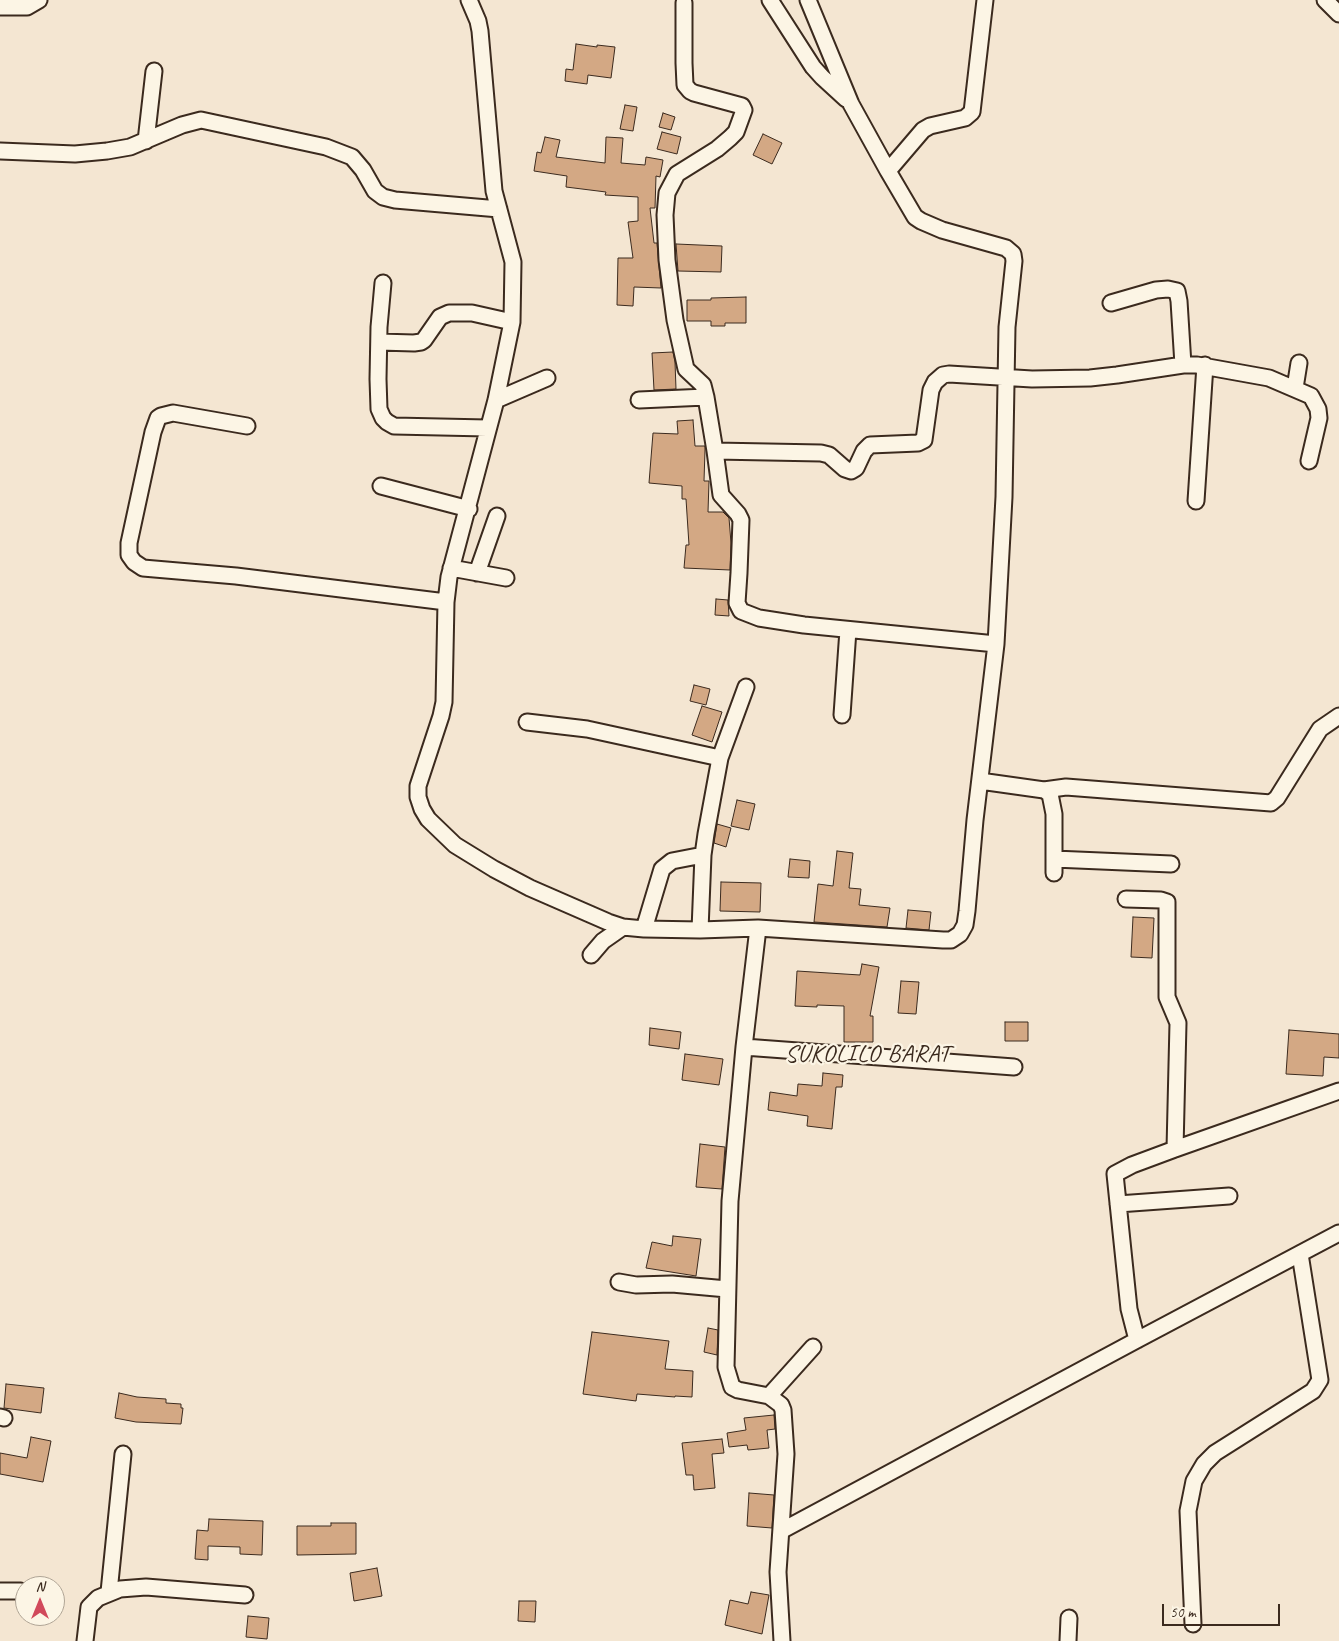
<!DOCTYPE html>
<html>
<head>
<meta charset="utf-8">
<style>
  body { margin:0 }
  #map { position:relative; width:1339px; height:1641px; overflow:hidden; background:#f4e6d2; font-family:Caveat,sans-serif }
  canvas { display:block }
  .north { position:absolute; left:15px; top:1576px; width:50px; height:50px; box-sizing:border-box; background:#fcf5e5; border:1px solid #afa495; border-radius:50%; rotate:0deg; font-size:14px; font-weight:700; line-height:20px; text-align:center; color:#3b2a1e }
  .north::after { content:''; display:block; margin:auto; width:18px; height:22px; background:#d1495b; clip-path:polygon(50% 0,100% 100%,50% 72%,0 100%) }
  .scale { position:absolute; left:1162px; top:1604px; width:118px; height:22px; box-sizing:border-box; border:2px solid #3b2a1e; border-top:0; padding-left:6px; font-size:15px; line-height:18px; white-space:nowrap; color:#3b2a1e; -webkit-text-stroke:4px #fcf5e5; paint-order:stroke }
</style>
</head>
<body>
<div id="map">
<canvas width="1339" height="1641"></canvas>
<div class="north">N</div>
<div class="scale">50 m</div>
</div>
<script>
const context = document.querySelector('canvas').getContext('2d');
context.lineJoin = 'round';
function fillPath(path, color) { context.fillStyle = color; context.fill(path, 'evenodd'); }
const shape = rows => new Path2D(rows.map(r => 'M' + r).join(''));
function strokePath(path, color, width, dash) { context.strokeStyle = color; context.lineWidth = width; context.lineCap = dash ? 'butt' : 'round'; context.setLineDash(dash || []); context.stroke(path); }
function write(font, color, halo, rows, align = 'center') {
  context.font = font + ' Caveat,sans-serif'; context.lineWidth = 4.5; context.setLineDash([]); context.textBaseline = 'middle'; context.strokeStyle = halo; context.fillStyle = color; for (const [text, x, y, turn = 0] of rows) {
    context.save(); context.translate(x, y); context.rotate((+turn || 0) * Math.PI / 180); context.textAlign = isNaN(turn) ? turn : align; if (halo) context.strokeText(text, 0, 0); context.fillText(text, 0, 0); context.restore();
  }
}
const building = shape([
  [576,44,597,47,597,45,615,47,611,78,588,75,587,84,565,81,566,69,573,70,576,44],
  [625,105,637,107,633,131,620,129,625,105],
  [663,113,675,117,671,130,659,127,663,113],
  [662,132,681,137,677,154,657,149,662,132],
  [763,134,782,143,772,164,753,155,763,134],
  [545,137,560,140,556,157,605,163,606,137,623,138,621,163,645,165,646,157,663,160,660,177,656,176,655,208,650,208,654,243,657,243,661,288,634,287,633,306,617,305,618,258,633,258,628,222,638,221,638,197,605,195,606,192,566,187,567,176,534,171,537,152,541,153,545,137],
  [676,244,722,246,721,272,678,271,676,244],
  [746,297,746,323,725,323,725,326,711,326,711,321,687,321,687,300,711,300,711,298,746,297],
  [673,352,675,362,676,389,654,390,652,353,673,352],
  [693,420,695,446,705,446,705,450,704,481,709,481,708,512,723,512,729,518,731,543,730,570,684,568,686,545,689,545,686,499,682,499,682,486,649,483,653,433,678,434,677,421,693,420],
  [716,599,728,600,729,616,715,615,716,599],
  [694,685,710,689,706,705,690,701,694,685],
  [702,706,722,712,712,742,692,735,702,706],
  [737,800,755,804,749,830,731,826,737,800],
  [717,824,731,828,726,847,714,843,717,824],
  [837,851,853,853,849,888,861,889,859,905,890,908,887,927,814,922,818,884,833,886,837,851],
  [790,859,810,861,809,878,788,877,790,859],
  [721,882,761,883,760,912,720,911,721,882],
  [908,910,931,912,929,930,906,928,908,910],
  [1133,917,1154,918,1152,958,1131,957,1133,917],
  [862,964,879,967,870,1016,873,1016,873,1042,844,1042,844,1006,817,1005,817,1007,795,1006,797,971,860,975,862,964],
  [901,981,919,982,916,1014,898,1013,901,981],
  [1005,1022,1028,1022,1028,1041,1005,1041,1005,1022],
  [650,1028,681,1032,679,1049,649,1045,650,1028],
  [1289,1030,1339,1034,1339,1058,1324,1057,1323,1076,1286,1074,1289,1030],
  [685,1054,723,1059,719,1085,682,1080,685,1054],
  [823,1073,843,1075,842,1087,836,1087,832,1129,807,1126,808,1116,768,1110,770,1092,797,1096,798,1084,822,1086,823,1073],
  [700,1144,725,1147,722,1189,696,1187,700,1144],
  [673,1236,701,1239,696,1276,646,1268,652,1242,672,1246,673,1236],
  [708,1328,718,1330,717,1355,704,1352,708,1328],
  [592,1332,669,1341,665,1369,693,1371,692,1397,675,1396,675,1397,637,1394,636,1401,583,1394,592,1332],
  [6,1384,44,1388,41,1413,4,1408,6,1384],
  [119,1393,137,1397,166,1399,166,1403,181,1404,181,1408,183,1408,181,1424,136,1422,115,1418,119,1393],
  [774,1415,775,1429,767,1430,769,1448,748,1450,747,1445,729,1447,727,1433,746,1430,744,1418,774,1415],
  [31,1437,51,1441,43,1482,0,1474,0,1453,27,1458,31,1437],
  [722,1439,724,1453,712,1454,715,1488,694,1490,693,1475,686,1475,682,1443,722,1439],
  [749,1493,774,1495,772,1528,747,1526,749,1493],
  [209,1519,263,1521,262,1555,240,1554,240,1547,208,1546,208,1560,195,1559,197,1530,208,1531,209,1519],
  [331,1523,356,1523,356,1554,297,1555,297,1526,331,1526,331,1523],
  [377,1568,382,1596,354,1601,350,1573,377,1568],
  [751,1592,769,1595,762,1634,725,1625,730,1600,748,1604,751,1592],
  [519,1601,536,1601,535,1622,518,1621,519,1601],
  [248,1616,269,1618,267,1639,246,1637,248,1616]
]);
fillPath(building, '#d3a884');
strokePath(building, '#3b2a1e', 1);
const minor = shape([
  [469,0,478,21,480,31,494,191,513,262,512,322,496,400,449,577,446,602,444,702,441,716,418,786,418,797,422,809,428,819,455,845,494,869,530,888,608,922,623,927,644,929,700,930,758,928,744,1047,730,1201,726,1367,732,1387,738,1390,769,1396,781,1405,783,1410,786,1454,778,1572,782,1641],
  [770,0,813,67,822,77,846,99],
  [1325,0,1339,14],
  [684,3,684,63,685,85,690,91,694,93,742,106,744,110,736,132,730,138,717,149,677,174,667,193,665,215,667,260,675,320,686,369,703,385,706,397,715,451],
  [0,7,27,7,39,0],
  [146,141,154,71],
  [0,151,75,154,107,151,130,147,182,125,201,120,326,147,352,157,363,170,375,191,383,197,395,200,499,209],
  [888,171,923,130,930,126,965,118,972,112,985,0],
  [383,283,379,327,378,379,379,409,383,418,387,422,394,426,487,428],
  [1111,303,1156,290,1168,289,1177,291,1179,301,1183,365],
  [379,342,414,343,421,342,424,340,440,317,449,313,472,313,512,322],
  [1295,388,1299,363],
  [496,400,547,378],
  [639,400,706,397],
  [247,426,173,413,161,416,158,418,153,432,129,543,129,555,134,562,143,568,236,576,446,602],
  [381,486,469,509],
  [1196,501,1205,365],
  [451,568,506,578],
  [477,573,497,516],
  [996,644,804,625,759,618,741,611,737,603,739,573,741,520,738,514,721,495,715,451,821,453,829,455,845,469,851,471,856,468,864,451,870,445,918,443,924,440,931,390,935,382,943,375,949,374,1032,379,1090,378,1117,375,1183,365,1197,365,1269,378,1311,396,1318,409,1319,418,1309,461],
  [842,715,848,630],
  [527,722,587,729,720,758],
  [980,781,1044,790,1050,794,1054,814,1054,873],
  [1044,790,1066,787,1271,803,1277,798,1320,729,1339,716],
  [1054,859,1171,864],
  [1126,899,1161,900,1167,902,1167,997,1178,1023,1175,1149],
  [758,928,943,940,951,940,960,934,965,925,967,911,975,820,996,644,1004,497,1007,327,1014,261,1013,254,1006,248,942,230,921,221,915,217,888,171,851,104,808,0],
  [644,929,662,869,672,861,703,855],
  [700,930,703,855,706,834,720,758,746,687],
  [591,955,603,941,623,927],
  [744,1047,1014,1067],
  [1118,1204,1229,1196],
  [619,1282,636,1285,672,1284,727,1289],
  [1137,1340,1129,1309,1115,1174,1132,1165,1175,1149,1339,1091],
  [769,1396,813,1347],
  [0,1417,4,1418],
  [781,1531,1137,1340,1339,1233],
  [0,1591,21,1591],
  [109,1592,123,1454],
  [1193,1624,1188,1511,1194,1481,1204,1464,1215,1453,1313,1391,1320,1380,1300,1254],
  [85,1641,89,1607,98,1598,120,1589,146,1587,245,1595],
  [1068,1641,1069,1618]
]);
strokePath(minor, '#3b2a1e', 19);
strokePath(minor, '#fcf5e5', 15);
context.letterSpacing = '1px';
write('24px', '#3b2a1e', '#fcf5e5', [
  ["SUKOLILO BARAT",868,1055]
]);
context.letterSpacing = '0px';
</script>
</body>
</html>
